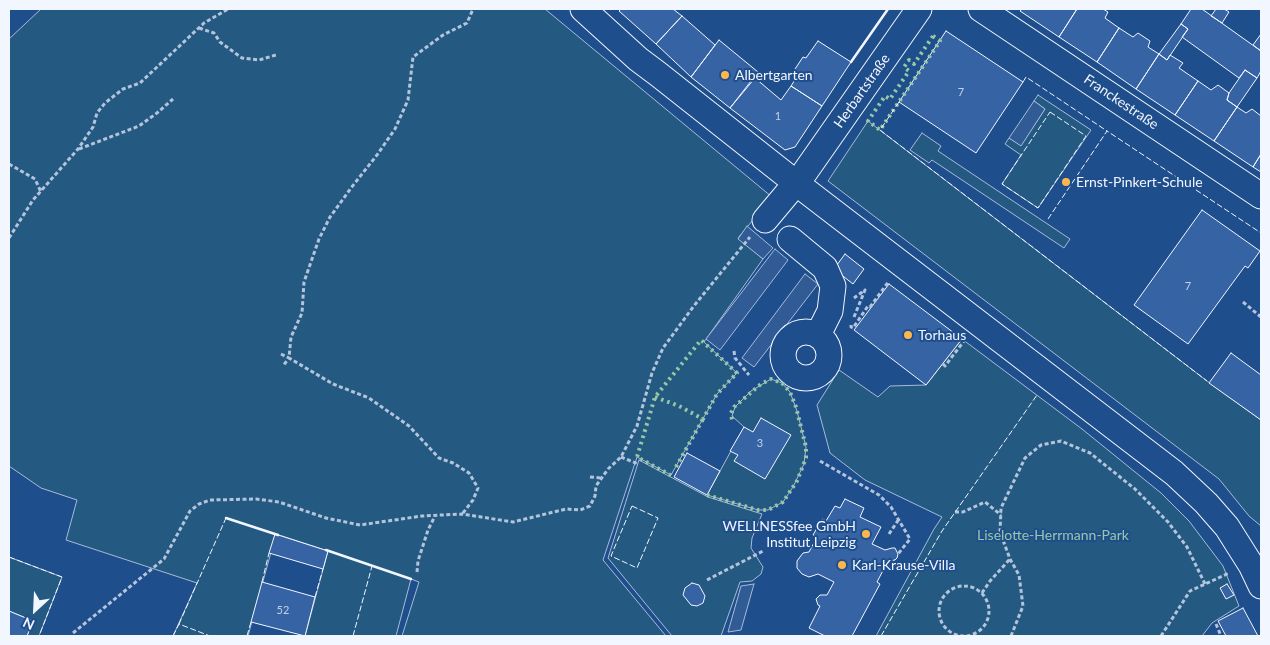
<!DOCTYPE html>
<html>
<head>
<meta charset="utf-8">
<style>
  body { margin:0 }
  #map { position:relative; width:1270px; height:645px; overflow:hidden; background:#1f4e8c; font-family:Lato,sans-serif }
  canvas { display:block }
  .frame { position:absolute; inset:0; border:10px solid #f2f6ff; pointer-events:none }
  .north { position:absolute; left:10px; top:585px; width:50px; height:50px; -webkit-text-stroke:4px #1f4e8c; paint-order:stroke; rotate:205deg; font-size:14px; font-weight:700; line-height:20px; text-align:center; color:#f2f6ff }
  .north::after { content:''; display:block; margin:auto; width:18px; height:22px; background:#f2f6ff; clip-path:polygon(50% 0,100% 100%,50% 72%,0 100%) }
</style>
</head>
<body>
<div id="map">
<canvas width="1270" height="645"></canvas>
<div class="frame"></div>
<div class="north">N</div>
</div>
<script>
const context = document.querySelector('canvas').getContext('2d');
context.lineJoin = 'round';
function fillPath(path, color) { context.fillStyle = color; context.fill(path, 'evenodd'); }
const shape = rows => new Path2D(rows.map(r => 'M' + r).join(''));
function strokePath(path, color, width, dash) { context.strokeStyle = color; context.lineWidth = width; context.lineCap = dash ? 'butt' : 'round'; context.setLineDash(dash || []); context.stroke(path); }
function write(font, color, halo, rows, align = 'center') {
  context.font = font + ' Lato,sans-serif'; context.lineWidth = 4; context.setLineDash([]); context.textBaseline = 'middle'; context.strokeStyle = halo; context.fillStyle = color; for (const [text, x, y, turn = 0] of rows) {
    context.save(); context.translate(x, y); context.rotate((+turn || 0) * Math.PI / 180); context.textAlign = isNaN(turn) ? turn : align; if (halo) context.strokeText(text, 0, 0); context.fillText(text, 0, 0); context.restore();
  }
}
const green = shape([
  [41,9,545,9,772,197,738,238,763,259,704,342,737,373,717,394,671,475,637,457,603,560,666,636,402,636,419,582,411,579,396,636,305,636,328,551,276,534,248,636,173,636,197,583,66,540,77,500,41,488,9,466,9,39,41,9],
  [1038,95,1091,130,1038,208,1002,184,1021,155,1005,144,1009,138,1021,145,1045,109,1034,101,1038,95],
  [868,121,1207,381,1261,420,1261,526,1249,516,1219,479,828,181,868,121],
  [922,133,941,146,938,151,1070,239,1064,248,932,160,929,163,910,150,922,133],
  [962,339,1082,429,1161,493,1189,521,1223,566,1239,606,1212,623,1202,636,876,636,934,529,942,517,865,480,830,453,817,405,839,370,878,397,890,386,926,385,962,339],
  [771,379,782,383,790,392,797,411,806,447,804,464,793,487,783,502,768,510,758,510,707,495,744,427,732,416,735,407,751,391,771,379],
  [639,460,708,497,762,514,752,538,751,548,763,567,761,574,752,581,740,582,721,636,672,636,608,558,639,460],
  [9,557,62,577,39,636,27,636,33,621,9,611,9,557]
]);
fillPath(green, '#245a82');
strokePath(green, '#a8bbd7', 1);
const parking = shape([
  [1034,101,1045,109,1021,146,1009,138,1034,101],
  [747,226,773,248,763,259,738,239,747,226],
  [775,249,788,260,720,350,706,339,775,249],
  [805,274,818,284,754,367,742,358,805,274],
  [754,584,741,630,728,632,741,586,754,584]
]);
fillPath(parking, '#305b95');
strokePath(parking, '#a8bbd7', 1);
const building = shape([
  [621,9,673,9,682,16,656,44,619,11,621,9],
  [1022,9,1077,9,1059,37,1020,11,1022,9],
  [1077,9,1103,9,1108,12,1105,18,1119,28,1097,62,1059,37,1077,9],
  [1191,9,1202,9,1261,51,1261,71,1257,78,1245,70,1239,78,1182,37,1188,29,1181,24,1191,9],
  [1216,9,1224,9,1229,12,1222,23,1211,16,1216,9],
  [682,16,715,45,691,77,656,44,682,16],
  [1181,24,1188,29,1167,60,1159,54,1181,24],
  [1119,28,1133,37,1138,33,1150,41,1148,47,1159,54,1136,89,1097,62,1119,28],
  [946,31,1023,82,976,153,899,102,946,31],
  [1261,34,1261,51,1253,45,1261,34],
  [719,40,758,72,730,108,691,77,719,40],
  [818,41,851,62,822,106,791,86,798,75,793,72,803,57,806,58,818,41],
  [1159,54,1167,60,1170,55,1183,63,1179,68,1198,81,1175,115,1136,89,1159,54],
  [1245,70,1257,78,1237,107,1227,100,1229,93,1245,70],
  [755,78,781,100,791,86,822,106,795,147,785,150,730,108,755,78],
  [1198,81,1211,90,1218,85,1229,93,1227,100,1237,107,1214,141,1175,115,1198,81],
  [1237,107,1246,113,1252,109,1261,116,1261,154,1253,167,1214,141,1237,107],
  [1261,154,1261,172,1253,167,1261,154],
  [1202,210,1260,251,1248,268,1245,266,1188,344,1134,305,1202,210],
  [845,254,864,269,853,284,834,269,845,254],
  [889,284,962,339,926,385,854,330,889,284],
  [1231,353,1261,375,1261,420,1209,383,1231,353],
  [761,418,791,435,765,479,734,461,738,455,730,451,744,427,753,432,761,418],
  [687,453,720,471,707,495,674,477,687,453],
  [845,499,864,508,860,517,881,527,872,544,885,550,892,548,895,548,898,554,897,558,895,560,888,561,877,582,880,584,852,636,825,636,809,628,820,606,818,605,816,599,820,595,827,595,834,582,818,574,809,577,802,574,797,568,797,561,803,553,809,552,817,537,813,535,822,519,826,521,835,506,840,508,845,499],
  [275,534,328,551,323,569,269,553,275,534],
  [262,582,315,597,305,636,251,622,262,582],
  [692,583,699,585,705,596,703,603,697,606,691,605,683,595,685,588,692,583],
  [1227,584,1234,595,1226,599,1220,588,1227,584],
  [1243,608,1258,636,1226,636,1218,621,1243,608],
  [9,611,33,621,27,636,9,636,9,611]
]);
fillPath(building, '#3563a3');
strokePath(building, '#f2f6ff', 1);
const minor = shape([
  [583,9,638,59,658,74,796,183,1174,473,1206,503,1227,527,1251,565,1261,586],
  [981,9,1261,196],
  [805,172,919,9],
  [765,220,796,183],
  [790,239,825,268,833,286,830,311,818,335],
  '783 355a23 23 0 1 1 46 0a23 23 0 1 1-46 0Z'
]);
strokePath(minor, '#f2f6ff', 27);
strokePath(shape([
  [199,28,214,33,220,42,242,58,259,60,276,55],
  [79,149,139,126,157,113,173,99],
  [9,164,35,179,41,192],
  [9,238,33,200,78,149,93,127,97,113,105,103,123,89,140,83,204,23,228,9],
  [1243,302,1261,317],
  [870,307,889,281],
  [854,317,865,290,854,298],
  [851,325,851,327,853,328,868,306,871,307],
  [734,351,735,358,749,375],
  [281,354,289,358,283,366],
  [943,364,945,366,964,341],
  [621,457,638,464],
  [820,461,879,495,891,507,910,539,898,554],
  [590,477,601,478],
  [955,512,963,512,985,502,1001,515],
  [463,513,473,500,478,488,469,473,453,463,439,458,409,426,369,398,333,384,289,358,291,337,302,313,304,282,319,239,330,217,351,188,377,155,395,129,408,100,413,57,443,35,467,23,473,9],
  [889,534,899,519],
  [417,572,418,561,428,530,435,516],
  [707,580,763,551],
  '939 611a25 25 0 1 1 50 0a25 25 0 1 1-50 0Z',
  [982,593,990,581,1010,559],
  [1216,624,1221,636],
  [73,633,164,559,190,511,199,504,210,500,256,499,279,502,326,518,360,525,422,516,462,514,513,522,566,509,580,510,590,506,595,496,596,486,608,469,621,457,637,426,652,373,663,348,693,307,750,237],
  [1011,636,1023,606,1019,575,1010,559,1000,532,1001,508,1025,458,1041,445,1061,441,1090,453,1135,489,1168,522,1187,547,1205,584],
  [1161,636,1190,591,1229,573]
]), '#b3c4dc', 3, [4, 2.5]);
strokePath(minor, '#1f4e8c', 25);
strokePath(shape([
  [933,36,940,41,880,130,868,121,885,96,890,99,909,71,904,67,909,60,914,64,933,36],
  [655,397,679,406,703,419,717,394,737,373,701,340,655,397,637,457,674,477],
  [676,467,703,419],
  [707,495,758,510,768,510,783,502,797,481,806,458,806,447,796,407,790,392,782,383,771,379,761,384,734,407,731,413,732,420]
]), '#97c8a6', 4, [2.5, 4]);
strokePath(shape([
  [1023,82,1026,77,1107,131],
  [899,102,880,130,1207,381],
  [1050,112,1086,136,1038,208,1002,184,1050,112],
  [1048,219,1107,131,1261,233],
  [632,506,658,518,637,568,611,556,632,506],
  [9,557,62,577,39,636],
  [262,582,269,553],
  [315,597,323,569],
  [179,624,226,518],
  [173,636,179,624,210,636],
  [247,636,251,622],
  [353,636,372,566],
  [881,636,942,531,1037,395]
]), '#f2f6ff', 1, [6, 2.5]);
strokePath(shape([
  [851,62,888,9],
  [226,518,278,535],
  [326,550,411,579]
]), '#f2f6ff', 2.5);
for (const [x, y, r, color] of [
  [725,75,5,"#ffb74d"],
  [1066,182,5,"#ffb74d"],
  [908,335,5,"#ffb74d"],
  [866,534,5,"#ffb74d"],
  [842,565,5,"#ffb74d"]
]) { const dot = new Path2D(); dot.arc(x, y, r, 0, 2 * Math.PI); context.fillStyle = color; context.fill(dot); strokePath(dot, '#1f4e8c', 2); }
write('11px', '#c3d1e8', null, [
  ["7",961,92],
  ["1",778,116],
  ["7",1188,286],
  ["3",760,443],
  ["52",283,610]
]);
write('14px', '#f2f6ff', '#1f4e8c', [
  ["Albertgarten",735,75],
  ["Ernst-Pinkert-Schule",1076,182],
  ["Torhaus",918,335],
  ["WELLNESSfee GmbH",856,526,"right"],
  ["Institut Leipzig",856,542,"right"],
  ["Karl-Krause-Villa",852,565]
], 'left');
write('14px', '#f2f6ff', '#1f4e8c', [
  ["Herbartstraße",862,91,-55],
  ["Franckestraße",1121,102,34]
]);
write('14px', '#97c8a6', '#1f4e8c', [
  ["Liselotte-Herrmann-Park",1053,535]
]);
</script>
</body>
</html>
